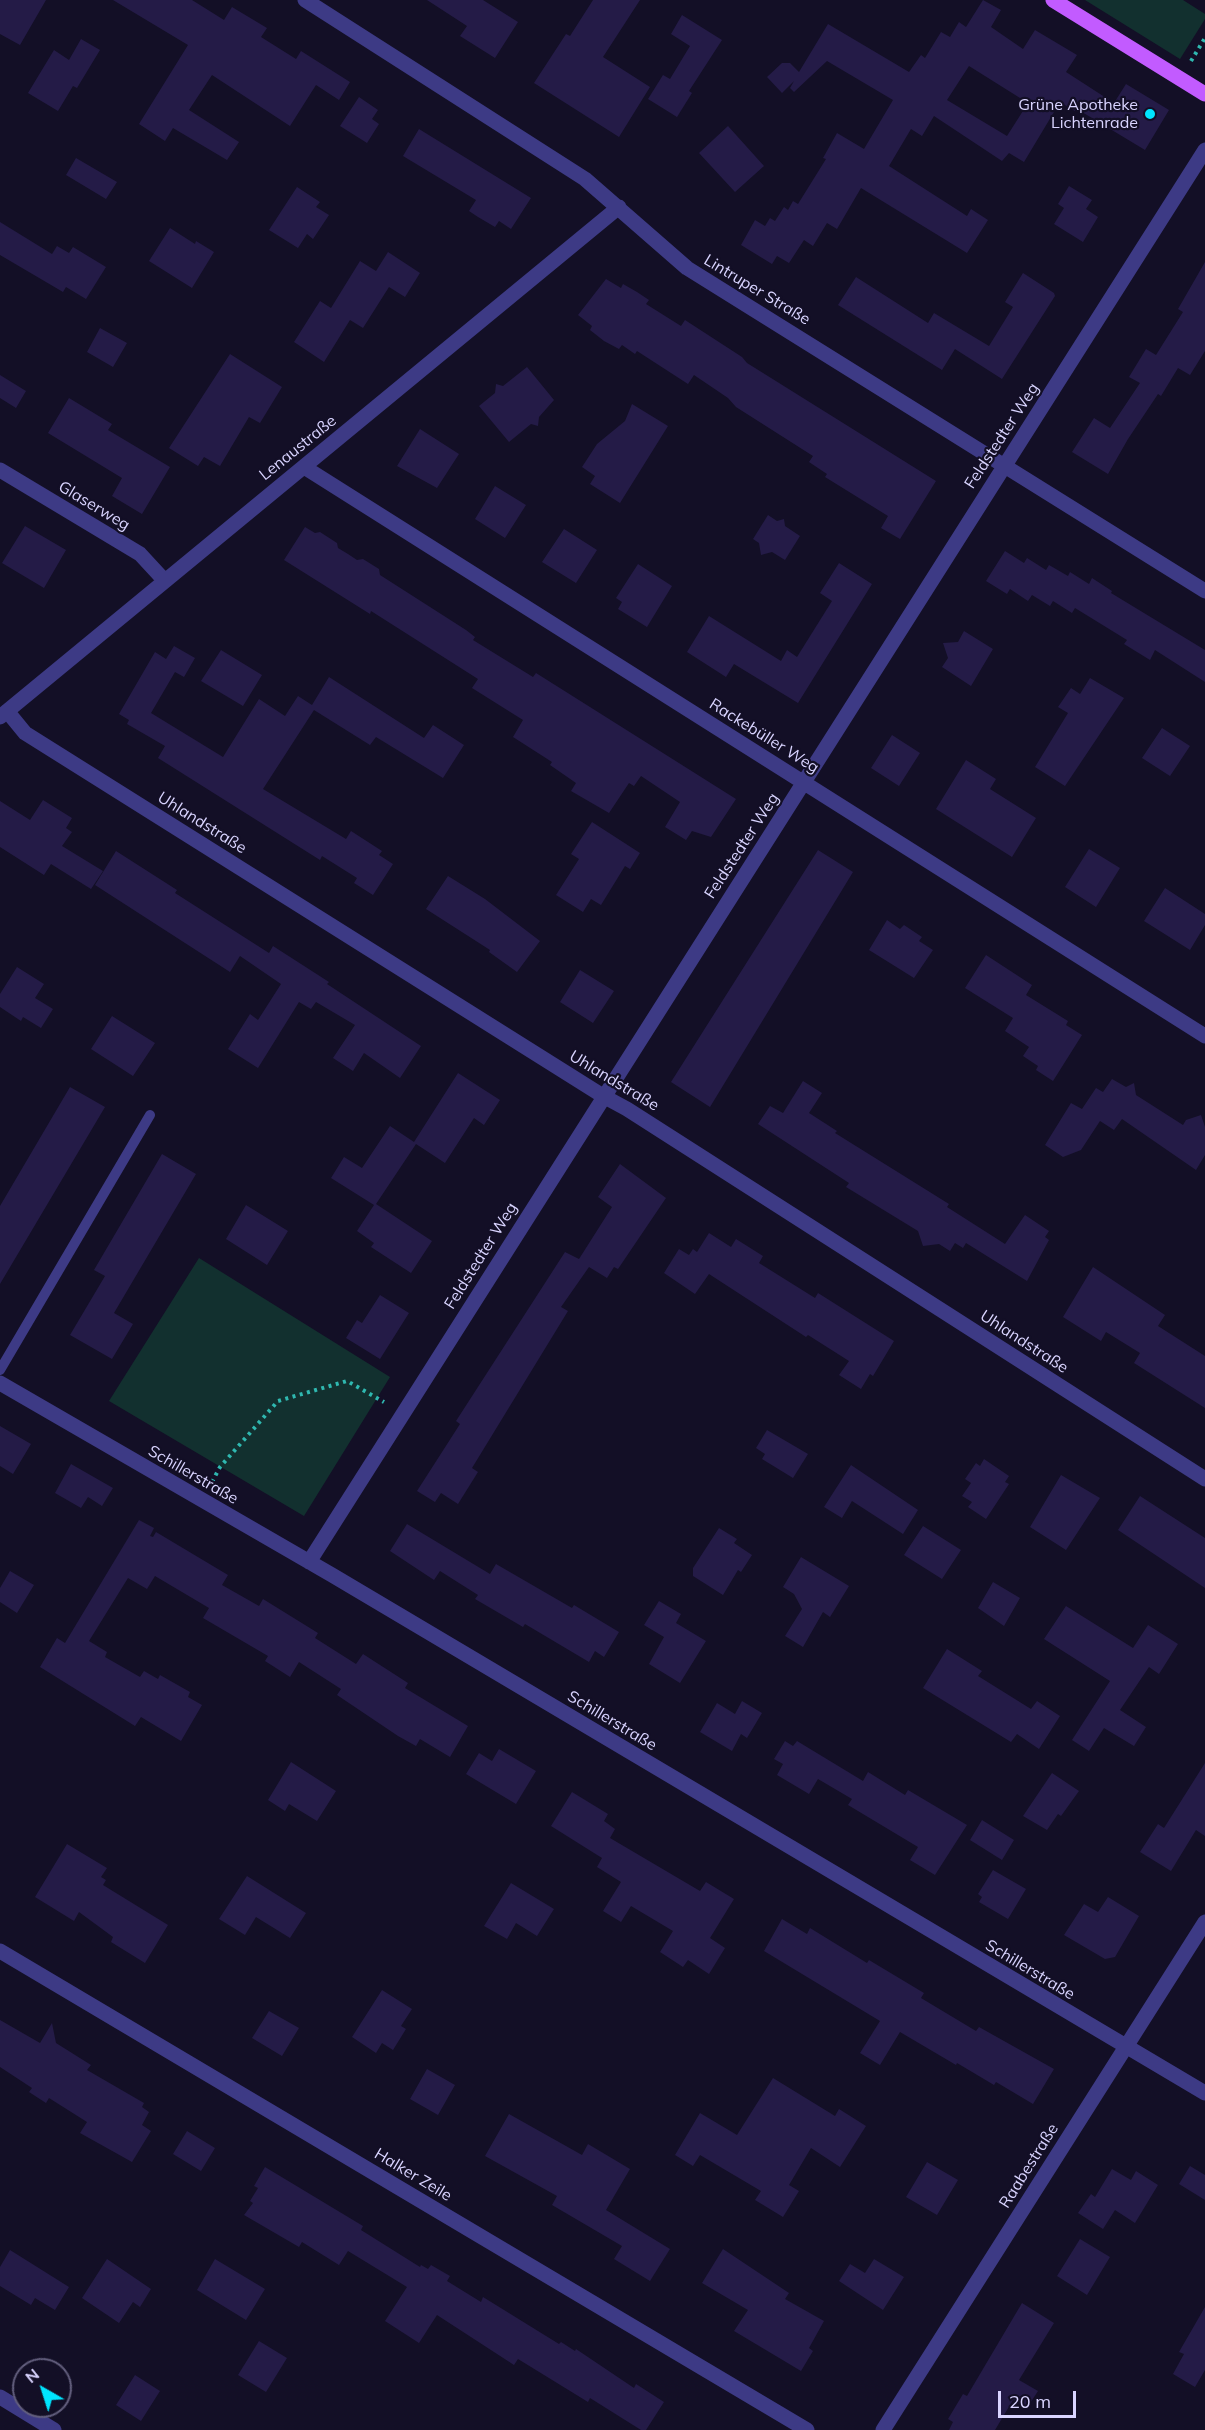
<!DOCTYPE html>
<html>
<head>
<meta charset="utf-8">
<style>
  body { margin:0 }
  #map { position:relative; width:1205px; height:2430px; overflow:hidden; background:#130f26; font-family:Mulish,sans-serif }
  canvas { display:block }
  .north { position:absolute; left:12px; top:2358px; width:60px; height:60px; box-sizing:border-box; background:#130f26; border:2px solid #625e7d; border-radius:50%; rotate:321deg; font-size:16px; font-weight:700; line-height:24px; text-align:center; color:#d9d4ff }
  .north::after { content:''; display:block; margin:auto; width:21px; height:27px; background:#00e5ff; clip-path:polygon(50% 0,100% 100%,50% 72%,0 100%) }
  .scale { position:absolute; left:998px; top:2391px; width:78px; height:27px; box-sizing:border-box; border:3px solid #d9d4ff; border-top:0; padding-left:8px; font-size:18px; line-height:21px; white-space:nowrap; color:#d9d4ff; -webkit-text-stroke:4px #130f26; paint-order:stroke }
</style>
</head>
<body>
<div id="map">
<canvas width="1205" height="2430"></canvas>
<div class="north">N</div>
<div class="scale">20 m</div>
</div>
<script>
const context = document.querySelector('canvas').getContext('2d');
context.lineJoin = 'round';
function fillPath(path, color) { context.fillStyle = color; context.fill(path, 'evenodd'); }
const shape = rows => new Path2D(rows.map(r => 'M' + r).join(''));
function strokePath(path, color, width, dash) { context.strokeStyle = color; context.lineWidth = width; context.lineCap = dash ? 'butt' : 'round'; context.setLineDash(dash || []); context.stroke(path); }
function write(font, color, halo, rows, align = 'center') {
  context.font = font + ' Mulish,sans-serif'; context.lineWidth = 4.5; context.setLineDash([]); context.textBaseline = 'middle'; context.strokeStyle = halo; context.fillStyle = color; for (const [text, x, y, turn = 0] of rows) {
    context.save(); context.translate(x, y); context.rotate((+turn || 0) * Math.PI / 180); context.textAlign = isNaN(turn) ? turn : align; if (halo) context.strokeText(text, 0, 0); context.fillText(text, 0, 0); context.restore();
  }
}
fillPath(shape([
  [1085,0,1183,0,1205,14,1205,19,1180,59],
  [199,1258,390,1377,304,1516,109,1401]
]), '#12302f');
fillPath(shape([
  [0,0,46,0,20,45,0,34],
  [113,0,192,0,224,20,232,7,267,28,261,37,296,59,301,51,350,82,339,100,316,85,290,126,212,75,189,110,239,142,227,160,173,128,165,141,139,124,188,45],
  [427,0,483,0,518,22,495,58,460,36,467,26],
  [593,0,640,0,603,57,650,87,619,137,534,83,566,34,570,36],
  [983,0,1001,10,991,27,1023,49,1035,30,1077,55,1066,72,1114,103,1126,84,1169,110,1145,150,1077,109,1075,111,1060,102,1024,162,1009,153,1002,161,934,116,922,136,911,129,889,166,967,216,971,209,988,220,967,253,861,188,837,229,827,223,813,246,804,240,789,263,777,256,772,264,741,245,755,220,765,226,770,218,775,221,784,207,788,210,793,201,798,204,826,159,823,158,837,133,864,149,893,100,827,61,794,92,790,88,794,81,782,93,767,77,782,63,790,63,799,72,828,24,909,72,921,55,925,58,941,32,950,37,959,22,966,27],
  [969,66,1028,103,1007,136,947,100],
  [682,15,722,40,689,91,692,93,677,117,648,99,663,75,670,79,690,46,671,34],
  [81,39,100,50,77,88,73,86,58,111,28,93,54,50,69,60],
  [359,97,378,110,372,119,379,124,367,143,340,126],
  [728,126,764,166,735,192,699,153],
  [419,129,531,198,511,229,499,221,495,227,478,217,469,211,476,200,403,156],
  [76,158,117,182,106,199,66,175],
  [1069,186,1092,200,1086,209,1098,217,1083,242,1054,224,1064,208,1058,204],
  [297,187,320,202,316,207,329,215,313,239,307,234,298,248,269,230],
  [0,222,52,254,57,246,69,253,73,247,106,267,86,299,66,287,63,292,0,255],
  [170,228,195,244,196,241,214,252,192,288,149,261],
  [388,252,420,273,405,297,389,287,363,328,350,320,324,362,294,342,320,301,331,308,360,261,376,271],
  [1205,262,1205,351,1190,375,1178,368,1161,396,1158,394,1128,439,1108,474,1072,452,1094,418,1110,428,1140,383,1129,377,1146,349,1156,355,1183,312,1178,309],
  [1023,273,1054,293,1055,296,1002,379,955,349,942,370,838,305,856,277,928,323,934,313,989,346,1013,307,1005,302],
  [606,279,621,288,623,284,637,292,649,300,646,304,681,326,685,320,742,357,747,363,936,481,900,539,881,528,888,516,825,477,827,474,809,462,813,456,736,407,728,398,694,375,688,384,637,351,635,354,622,345,619,349,604,341,590,330,592,326,578,315],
  [100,328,127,343,113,367,87,352],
  [230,354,282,387,260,423,249,417,220,466,204,457,198,466,169,448],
  [527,367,554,400,539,417,538,426,531,424,509,442,479,406,495,393,496,384,503,386],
  [0,375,26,391,16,408,0,398],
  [69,398,112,424,108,430,170,467,142,514,112,496,122,478,48,433],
  [632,404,668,426,620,503,590,484,595,476,582,467,597,444,625,421],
  [420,429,459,454,437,488,397,466],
  [495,486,526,505,505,538,475,519],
  [768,515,777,521,784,519,785,526,800,536,785,560,772,552,761,555,759,543,753,539],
  [25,526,66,550,44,588,2,563],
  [305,527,315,533,320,532,337,543,338,548,348,554,357,560,363,559,379,569,380,575,466,630,475,637,473,640,533,677,536,673,736,799,711,837,692,831,686,840,665,827,680,802,641,776,634,786,629,783,609,813,571,791,576,783,550,765,552,762,513,737,523,720,472,688,478,679,371,611,370,614,284,560],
  [564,529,597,550,576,583,542,562],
  [1005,551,1024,563,1027,558,1046,570,1049,565,1068,576,1070,572,1089,584,1092,578,1112,591,1111,593,1205,650,1205,682,1155,650,1150,660,1124,644,1127,640,1075,608,1072,613,1053,601,1050,606,1032,595,1028,601,1010,589,1007,594,986,581],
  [839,563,872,584,798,703,734,664,726,677,687,652,709,616,781,661,787,650,797,657,832,601,820,593],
  [638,564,672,586,647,627,618,609,622,602,616,598],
  [964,631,993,649,971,686,942,667,948,658,943,643,958,642],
  [174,646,195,658,184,677,175,672,151,713,223,757,259,699,285,716,298,696,312,705,329,677,424,738,433,725,464,745,443,778,376,737,370,745,314,710,263,789,346,839,351,831,382,851,379,855,393,864,373,895,354,883,357,878,322,856,320,860,158,758,165,746,127,724,129,720,119,714,155,652,166,659],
  [221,650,262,675,243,706,201,681],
  [1090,678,1124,698,1065,786,1035,767,1068,713,1058,707,1071,688,1080,694],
  [1162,728,1190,746,1170,776,1142,758],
  [892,735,920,753,899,786,871,768],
  [966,760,996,779,990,789,1036,818,1012,857,936,809],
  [43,800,72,818,66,828,72,832,62,846,103,871,91,889,51,864,44,875,0,847,0,801,30,820],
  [592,822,640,853,630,869,625,866,601,905,591,899,583,912,556,895,579,859,571,854],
  [1089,849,1120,868,1096,907,1065,887],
  [818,850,853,872,710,1107,671,1082],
  [116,851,177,890,175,893,269,953,273,946,329,982,327,984,421,1046,400,1078,364,1053,353,1071,333,1058,355,1025,316,1002,311,1009,299,1002,258,1068,228,1049,250,1014,258,1020,281,984,240,956,230,972,95,885],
  [448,876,485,899,540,941,517,972,489,952,490,950,426,909],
  [1165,888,1205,914,1205,925,1190,950,1144,921],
  [887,920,900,929,904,925,922,937,919,941,933,950,914,978,869,950],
  [986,955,1032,985,1026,995,1068,1021,1066,1025,1082,1035,1053,1081,1036,1070,1038,1066,1023,1056,1029,1047,1005,1031,1013,1018,965,988],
  [17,967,44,984,35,998,53,1009,41,1028,23,1017,21,1021,0,1007,0,994],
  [580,970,614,991,593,1023,560,1002],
  [112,1016,155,1043,133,1076,91,1049],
  [458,1073,500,1100,484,1125,474,1118,445,1163,416,1144,376,1204,432,1241,411,1273,371,1247,374,1243,357,1231,374,1205,331,1178,344,1157,362,1168,390,1126,414,1142],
  [1112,1079,1126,1087,1134,1083,1136,1095,1183,1125,1186,1120,1201,1115,1205,1127,1205,1155,1196,1170,1122,1119,1114,1130,1100,1121,1081,1150,1063,1157,1045,1145,1071,1103,1082,1109,1096,1088,1103,1092],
  [803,1081,822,1093,809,1113,837,1131,835,1133,949,1204,947,1207,1005,1244,1025,1215,1049,1231,1045,1237,1049,1240,1027,1281,966,1243,963,1248,955,1243,950,1251,939,1244,923,1246,918,1231,846,1187,849,1183,758,1124,770,1106,783,1113],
  [70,1087,105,1107,0,1284,0,1206],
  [162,1154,196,1174,114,1313,133,1324,112,1359,70,1335,105,1276,94,1270],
  [620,1164,666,1198,618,1269,614,1267,607,1278,589,1267,561,1307,568,1311,472,1468,478,1472,458,1504,441,1493,435,1502,417,1491,460,1424,456,1421,565,1252,579,1259,612,1207,598,1197],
  [246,1205,288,1231,267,1265,226,1239],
  [709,1233,731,1247,736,1239,763,1256,759,1263,815,1298,818,1293,894,1341,873,1376,870,1374,861,1389,839,1375,849,1361,808,1335,806,1337,709,1274,695,1294,664,1273,679,1249,689,1255,693,1249,697,1252],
  [1093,1267,1165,1315,1158,1326,1205,1356,1205,1408,1134,1363,1140,1353,1106,1332,1101,1341,1063,1317],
  [380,1295,409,1313,380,1359,346,1338,357,1320,362,1323],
  [0,1426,31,1444,13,1474,0,1466],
  [767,1430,808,1454,793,1478,762,1459,765,1454,756,1448],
  [984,1459,1009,1476,1005,1482,1009,1484,986,1519,968,1507,972,1502,962,1496,971,1483,965,1479,976,1463,980,1466],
  [71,1464,113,1488,102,1506,88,1497,81,1508,55,1493],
  [851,1465,918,1510,903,1534,852,1501,842,1518,824,1507],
  [1061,1475,1100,1498,1066,1550,1030,1527],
  [1140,1496,1205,1538,1205,1588,1118,1530],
  [139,1520,154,1528,150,1536,153,1537,156,1532,228,1575,222,1585,259,1606,263,1599,318,1633,315,1638,356,1664,363,1654,408,1683,405,1688,468,1726,450,1757,420,1739,416,1746,398,1736,337,1695,341,1689,299,1662,290,1677,265,1661,268,1656,203,1618,209,1608,155,1576,147,1589,128,1578,89,1641,107,1652,105,1657,140,1677,144,1671,158,1679,160,1675,190,1692,188,1697,202,1705,181,1741,141,1717,135,1726,40,1667,57,1638,65,1643],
  [407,1524,490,1574,496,1564,572,1608,574,1605,619,1632,604,1657,595,1651,589,1662,525,1624,523,1627,475,1599,478,1595,440,1571,434,1580,390,1551],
  [923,1526,961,1550,942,1579,904,1555],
  [719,1528,737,1539,734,1543,752,1555,741,1572,738,1570,723,1595,693,1576,693,1568],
  [801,1557,849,1586,830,1617,823,1612,803,1647,785,1636,802,1609,794,1594,783,1587],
  [10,1571,34,1585,17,1613,0,1602,0,1588],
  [993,1582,1020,1598,1004,1626,978,1608],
  [659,1601,681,1614,676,1623,706,1641,680,1683,649,1664,664,1637,644,1625],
  [1066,1606,1133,1648,1148,1625,1178,1644,1159,1674,1149,1667,1120,1710,1146,1727,1134,1746,1104,1728,1089,1751,1072,1740,1110,1681,1044,1639],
  [947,1649,982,1671,978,1676,1031,1709,1037,1701,1060,1716,1039,1749,1017,1734,1011,1742,923,1688],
  [742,1701,762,1713,747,1738,741,1734,732,1751,700,1732,717,1703,735,1714],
  [785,1741,793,1746,797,1741,863,1781,868,1772,905,1795,908,1790,967,1825,935,1875,910,1860,918,1847,848,1805,852,1799,818,1779,809,1794,777,1775,783,1764,774,1759],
  [499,1749,536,1771,516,1804,466,1774,479,1753,492,1761],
  [291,1762,336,1791,317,1821,289,1804,285,1811,268,1800],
  [1205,1763,1205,1836,1196,1830,1171,1871,1140,1852,1158,1824,1164,1828],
  [1052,1773,1079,1791,1061,1816,1058,1814,1047,1830,1023,1816],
  [572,1792,608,1814,604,1821,615,1829,610,1838,700,1891,706,1882,734,1899,710,1938,725,1948,709,1974,688,1960,683,1967,660,1952,673,1931,631,1906,621,1922,603,1911,621,1882,597,1867,602,1858,551,1826],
  [982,1820,1014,1840,1002,1860,970,1840],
  [67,1844,107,1868,101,1877,106,1880,103,1885,168,1925,145,1963,111,1942,113,1937,79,1912,74,1921,35,1897],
  [993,1870,1026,1889,1008,1919,979,1902,982,1897,978,1894],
  [247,1876,306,1913,290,1938,256,1917,245,1935,219,1919],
  [511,1883,554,1909,537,1936,516,1923,507,1939,484,1926],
  [1108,1897,1139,1916,1115,1957,1105,1959,1064,1935,1084,1904,1098,1912],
  [782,1919,807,1934,810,1928,867,1963,869,1960,924,1993,921,1998,976,2031,979,2027,1054,2069,1033,2104,996,2082,994,2085,957,2063,956,2065,900,2032,880,2065,860,2053,880,2021,764,1951],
  [382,1990,412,2009,401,2026,406,2029,393,2050,382,2043,376,2053,352,2037],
  [269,2011,299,2028,282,2056,252,2038],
  [0,2020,40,2043,52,2023,56,2043,91,2065,87,2070,144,2103,142,2107,149,2112,142,2125,151,2131,132,2162,80,2133,87,2122,49,2098,46,2103,29,2092,32,2088,0,2067],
  [427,2069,455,2085,438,2115,410,2099],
  [773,2078,835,2116,839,2109,866,2126,840,2167,811,2148,789,2185,799,2191,783,2217,755,2200,761,2191,700,2155,693,2166,675,2155,700,2113,737,2135],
  [509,2114,582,2155,588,2144,630,2169,606,2210,670,2249,650,2281,614,2259,622,2246,552,2205,557,2196,485,2156],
  [187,2131,215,2148,201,2171,173,2154],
  [927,2162,958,2180,937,2215,906,2197],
  [1190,2166,1205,2175,1205,2200,1179,2184],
  [265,2167,363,2226,361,2230,420,2267,421,2265,428,2269,431,2265,450,2276,447,2281,481,2302,483,2297,559,2344,561,2342,575,2351,576,2349,634,2388,636,2384,664,2402,646,2430,641,2430,590,2398,588,2402,518,2359,514,2365,437,2315,419,2343,385,2321,407,2287,348,2251,339,2265,302,2242,299,2247,244,2215,253,2203,250,2201,258,2188,254,2186],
  [1112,2169,1131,2180,1136,2171,1158,2185,1135,2223,1115,2210,1103,2229,1078,2213,1091,2194,1095,2197],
  [1080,2239,1110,2257,1087,2295,1057,2276],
  [723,2249,789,2293,785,2299,824,2321,809,2348,813,2351,801,2371,734,2331,748,2310,702,2283],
  [10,2250,69,2287,55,2310,35,2298,31,2305,0,2286,0,2267],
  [107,2259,151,2289,140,2307,133,2302,119,2323,82,2298],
  [215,2259,265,2289,246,2320,197,2290],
  [874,2259,904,2277,883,2310,839,2281,850,2264,865,2273],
  [1022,2303,1054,2323,1019,2380,1038,2391,1027,2408,1013,2400,995,2430,949,2430,953,2422,948,2419,963,2394,967,2396],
  [1205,2307,1205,2370,1195,2387,1173,2374,1184,2354,1179,2352],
  [259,2341,287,2358,266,2392,238,2375],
  [135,2375,160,2391,141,2421,116,2405]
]), '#241b47');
strokePath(shape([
  [1191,61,1205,38],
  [212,1482,220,1467,278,1401,347,1381,384,1402]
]), '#2fb8b0', 4, [3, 4.5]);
strokePath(shape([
  [0,1370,150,1115]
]), '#3d3a85', 10);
strokePath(shape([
  [305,0,585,179,687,268,1205,591],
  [304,467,1205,1036],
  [0,470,140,554,164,580],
  [7,711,25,733,603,1096,627,1109,1205,1479],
  [0,717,619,207],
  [0,1383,332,1575,1205,2093],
  [309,1562,1205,150],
  [0,1951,807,2430],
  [0,2397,54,2430],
  [883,2430,1205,1922]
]), '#3d3a85', 15);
strokePath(shape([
  [1053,0,1205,94]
]), '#c25bff', 15);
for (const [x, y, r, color] of [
  [1150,114,6,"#00e5ff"]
]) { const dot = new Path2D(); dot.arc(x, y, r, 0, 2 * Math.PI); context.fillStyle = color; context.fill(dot); strokePath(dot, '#130f26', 2); }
write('16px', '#d9d4ff', '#130f26', [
  ["Grüne Apotheke",1138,105],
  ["Lichtenrade",1138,123]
], 'right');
write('16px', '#d9d4ff', '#130f26', [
  ["Lintruper Straße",757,290,31],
  ["Feldstedter Weg",1002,436,-57],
  ["Lenaustraße",298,448,-39],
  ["Glaserweg",94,506,31],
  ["Rackebüller Weg",764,736,32],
  ["Uhlandstraße",202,823,32],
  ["Feldstedter Weg",742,846,-57],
  ["Uhlandstraße",614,1081,31],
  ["Feldstedter Weg",481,1256,-58],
  ["Uhlandstraße",1024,1342,33],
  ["Schillerstraße",193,1475,30],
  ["Schillerstraße",612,1721,31],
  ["Schillerstraße",1030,1970,31],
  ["Raabestraße",1029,2166,-58],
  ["Halker Zeile",413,2175,31]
]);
</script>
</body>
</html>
